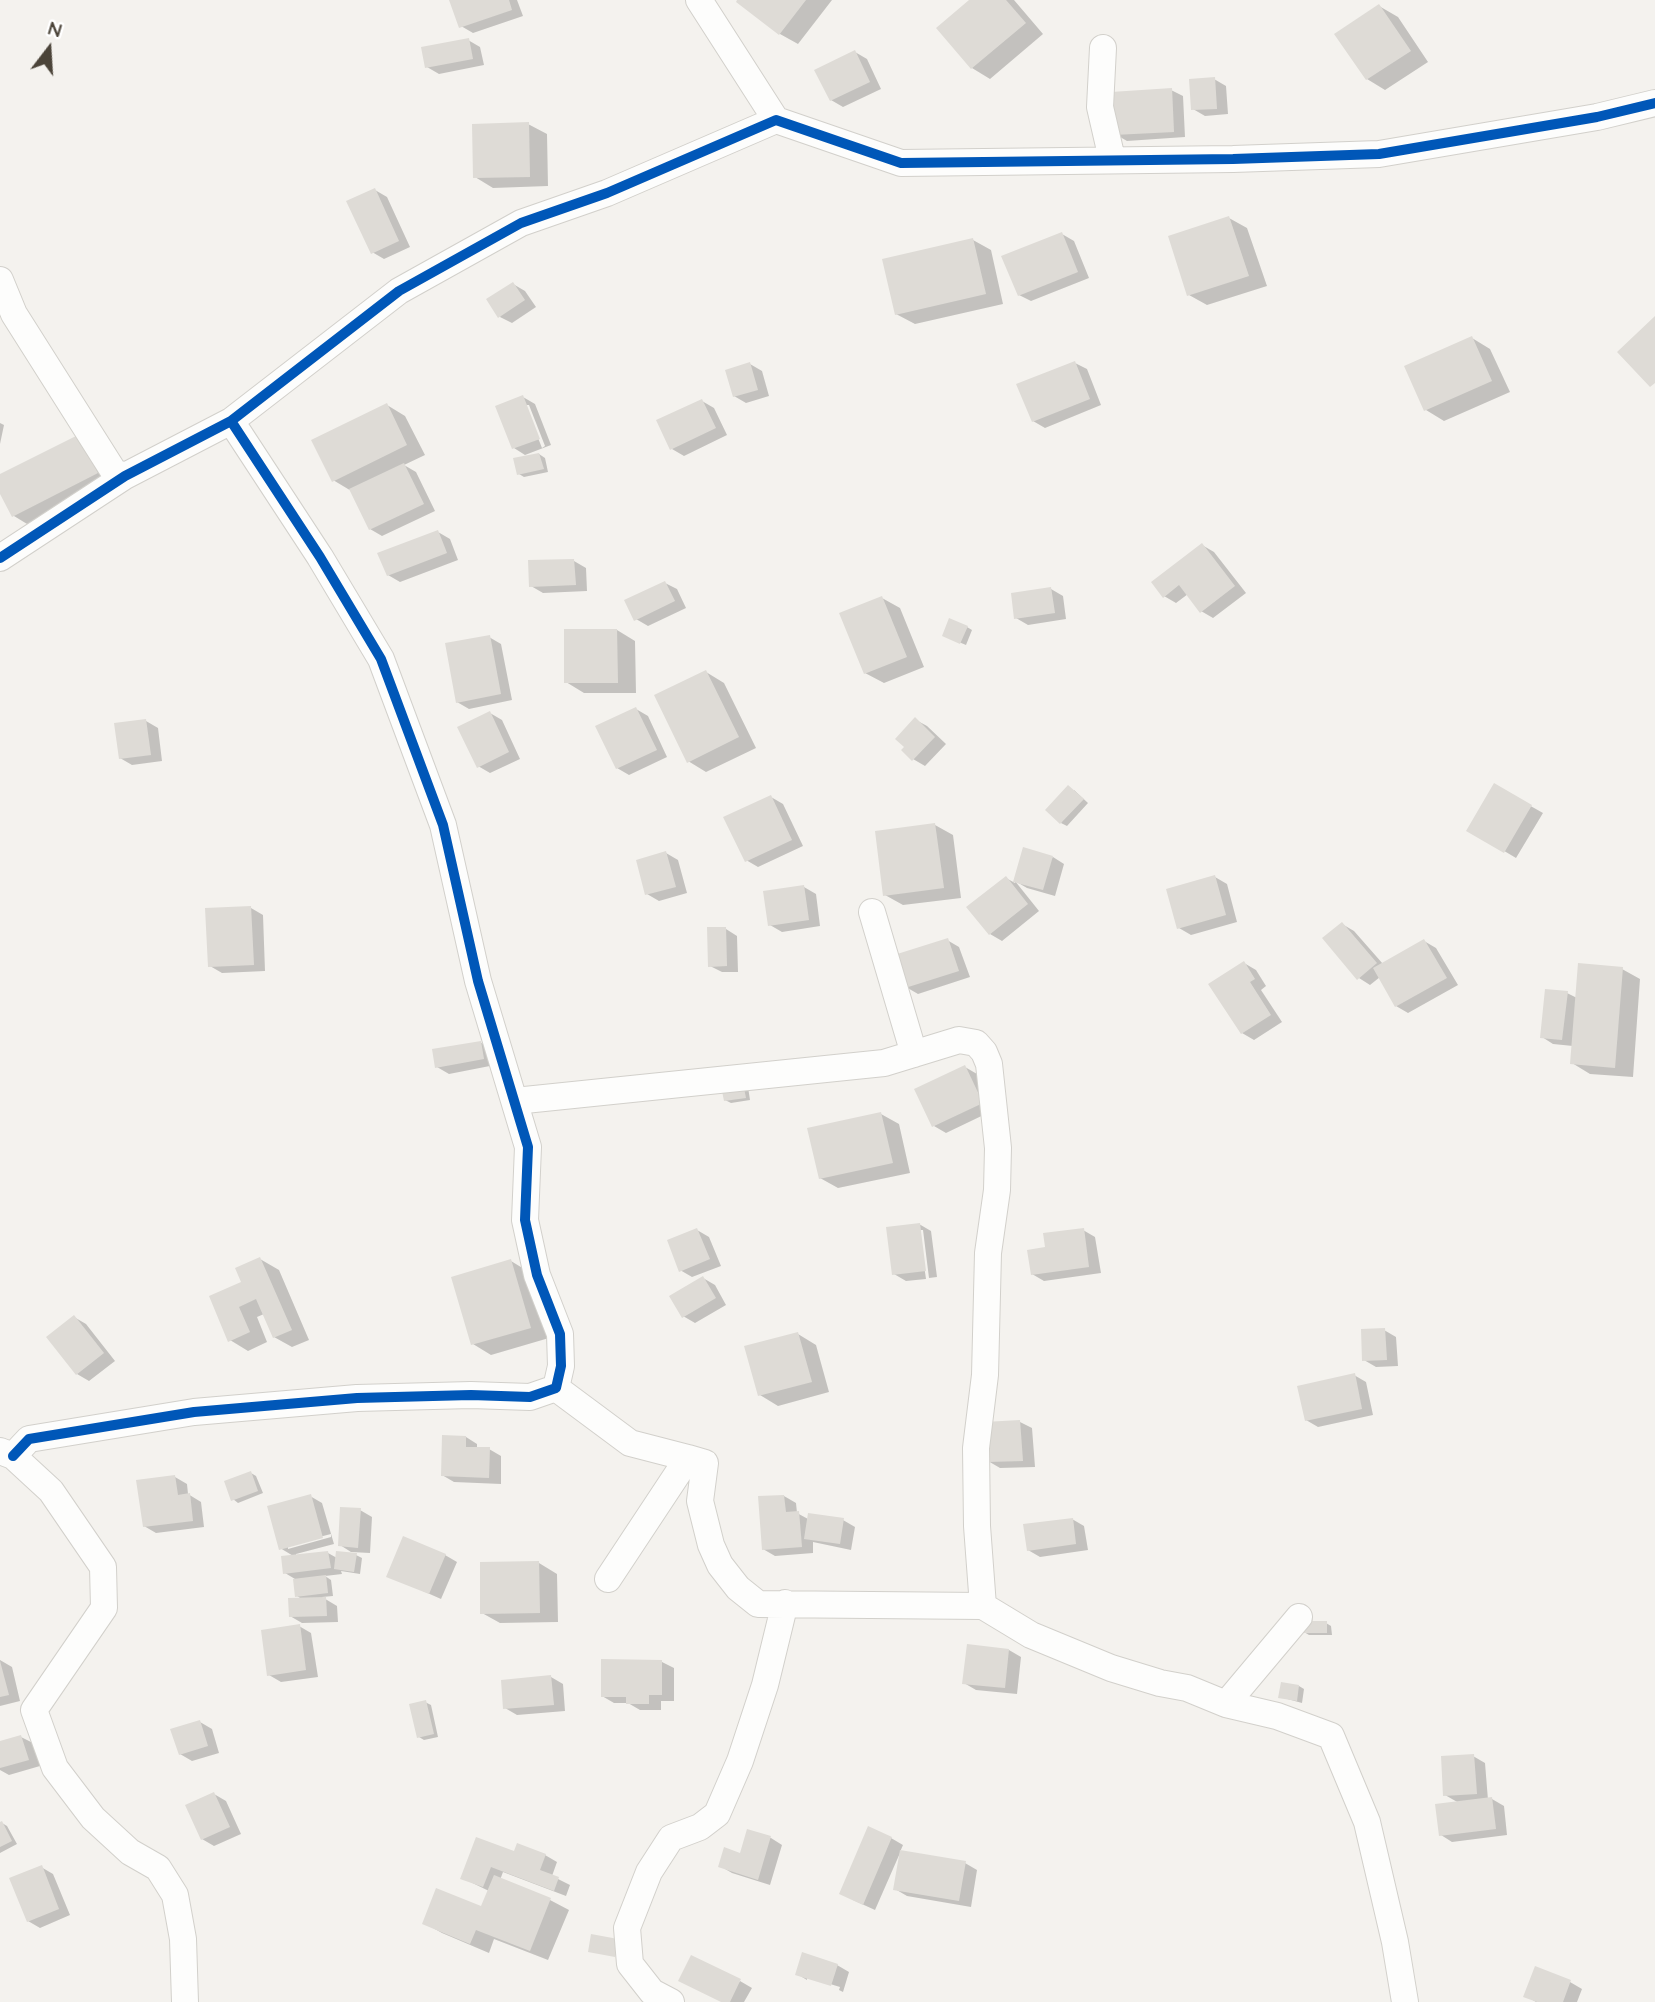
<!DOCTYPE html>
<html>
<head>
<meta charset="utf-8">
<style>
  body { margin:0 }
  #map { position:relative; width:1655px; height:2002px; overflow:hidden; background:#f4f2ee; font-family:Quicksand,sans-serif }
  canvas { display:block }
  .north { position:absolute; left:14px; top:14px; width:70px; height:70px; -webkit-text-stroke:5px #fff; paint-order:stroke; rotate:17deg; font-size:19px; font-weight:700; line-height:28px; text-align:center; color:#4b4439 }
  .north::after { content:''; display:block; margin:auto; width:24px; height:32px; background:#4b4439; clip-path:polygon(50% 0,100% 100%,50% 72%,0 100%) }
</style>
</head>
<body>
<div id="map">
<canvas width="1655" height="2002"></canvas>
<div class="north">N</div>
</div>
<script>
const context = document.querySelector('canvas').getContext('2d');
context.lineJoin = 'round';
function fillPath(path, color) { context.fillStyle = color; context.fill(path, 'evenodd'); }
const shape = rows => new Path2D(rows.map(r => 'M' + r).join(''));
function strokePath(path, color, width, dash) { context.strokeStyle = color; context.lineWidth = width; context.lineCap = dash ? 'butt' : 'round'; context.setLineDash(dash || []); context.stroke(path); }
fillPath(shape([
  [451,0,517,0,523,16,473,33,461,26],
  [740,0,832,0,798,44,780,34],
  [972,0,1014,0,1043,34,990,79,972,68],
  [1379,6,1398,17,1428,62,1385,90,1367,79],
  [468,40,480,47,484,65,439,74,427,67],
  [855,52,867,59,881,89,843,107,831,100],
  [1214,79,1226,86,1228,114,1205,116,1193,109],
  [1171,90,1183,96,1185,137,1127,141,1115,134],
  [528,124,547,134,548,186,493,188,475,177],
  [375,190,387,197,410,247,384,259,372,252],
  [1229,218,1247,228,1267,286,1207,305,1189,295],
  [1062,234,1074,241,1089,278,1031,301,1019,295],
  [973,240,991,250,1003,304,915,324,896,314],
  [513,284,525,291,536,307,512,323,500,317],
  [1472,338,1490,349,1510,392,1444,421,1426,410,1406,367],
  [1075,363,1087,369,1101,405,1045,428,1033,421],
  [750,364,762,371,769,396,746,403,734,396],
  [523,397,535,404,551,445,525,455,514,448],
  [525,405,529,405,545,446,542,448],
  [702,401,714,408,727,435,684,456,672,449],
  [387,405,405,416,425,455,404,465,416,472,435,511,382,536,370,529,353,492,333,480],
  [0,423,4,425,0,444],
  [78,437,116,484,32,527,14,516,0,490,0,476],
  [539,454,545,458,548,472,524,477,519,474],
  [438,532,450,539,458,560,400,582,388,575],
  [1202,545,1214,552,1246,593,1213,618,1201,611,1188,594,1176,603,1164,596],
  [574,561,586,568,587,591,543,593,531,586],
  [665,583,677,589,686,608,648,626,636,619],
  [1051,589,1063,596,1066,619,1028,625,1016,618],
  [882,598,900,608,924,667,884,683,865,673],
  [967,627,972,630,966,645,949,638],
  [617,630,635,641,636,693,584,693,566,682],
  [489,637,501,644,512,700,469,709,457,702],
  [706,672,724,683,756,748,706,772,688,761],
  [636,709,648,716,667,757,629,775,617,768],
  [490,713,502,720,520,759,490,773,478,766],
  [916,720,927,726,946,744,925,766,913,759],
  [146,721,158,728,162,761,132,765,120,758],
  [1495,786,1543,813,1516,858,1469,830],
  [1074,790,1088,803,1067,826,1061,823],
  [771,797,783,804,803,846,758,867,746,860],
  [935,825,953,835,961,898,903,905,885,895],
  [666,853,678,860,687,893,659,901,647,894],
  [1053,857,1064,864,1055,896,1027,888,1015,881],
  [1215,877,1227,884,1237,922,1191,935,1179,928],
  [1006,878,1015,883,1015,881,1039,911,1002,941,990,934],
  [804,887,816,894,820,926,782,932,770,925],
  [251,908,263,915,265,971,222,973,210,966],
  [1342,924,1354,931,1383,964,1424,941,1436,948,1458,985,1408,1013,1396,1006,1380,977,1370,985,1359,978],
  [726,929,737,936,738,972,722,972,710,966],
  [947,940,959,947,970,977,918,994,906,987],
  [1244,963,1256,970,1266,986,1261,990,1282,1022,1254,1040,1242,1033],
  [1622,969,1640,979,1633,1077,1590,1074,1572,1063,1573,1046,1553,1044,1542,1037,1567,993,1577,998],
  [480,1042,492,1049,495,1065,449,1074,437,1067],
  [965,1067,977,1074,994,1110,946,1133,934,1126],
  [748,1087,750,1100,731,1103,725,1100],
  [881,1114,899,1124,910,1173,838,1188,820,1178],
  [919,1224,931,1231,937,1277,929,1278,923,1230,919,1230,926,1279,906,1281,894,1274],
  [697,1230,709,1237,721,1266,692,1277,680,1270],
  [1083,1230,1095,1237,1101,1273,1044,1281,1032,1274,1047,1248],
  [260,1259,279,1270,309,1340,292,1347,274,1337,264,1314,257,1317,267,1342,248,1351,230,1340,243,1283],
  [511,1261,529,1272,549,1338,491,1355,473,1344],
  [703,1278,715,1285,726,1305,695,1323,683,1316],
  [74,1317,86,1324,115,1361,89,1381,77,1374],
  [1384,1330,1396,1337,1398,1366,1376,1367,1364,1360],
  [798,1334,816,1345,829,1392,778,1406,760,1395],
  [1354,1375,1366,1382,1373,1415,1318,1427,1306,1420],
  [1020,1422,1032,1428,1035,1467,1000,1468,988,1461],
  [466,1437,477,1444,477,1449,489,1449,501,1456,501,1484,454,1482,442,1475],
  [251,1473,256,1476,263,1493,238,1503,233,1499],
  [175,1477,187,1484,188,1494,201,1502,204,1527,156,1533,144,1526],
  [310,1496,322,1503,334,1544,296,1554,296,1556,328,1553,337,1558,356,1555,362,1558,360,1574,341,1571,342,1574,325,1576,331,1580,333,1596,322,1597,337,1606,338,1622,302,1623,290,1616,303,1600,297,1596,295,1579,285,1573,295,1557,280,1548],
  [331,1534,331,1537,288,1549,288,1545],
  [784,1496,796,1503,797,1513,808,1519,843,1520,855,1527,851,1550,813,1542,813,1553,775,1556,763,1549],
  [360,1510,372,1517,370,1553,351,1552,340,1545],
  [1072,1519,1084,1526,1088,1550,1040,1557,1028,1550],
  [445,1555,457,1562,441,1599,389,1576],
  [539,1563,557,1574,558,1622,500,1623,482,1613],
  [1326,1623,1331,1626,1332,1635,1309,1635,1304,1632],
  [299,1626,311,1633,318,1677,281,1682,269,1675],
  [1009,1650,1021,1657,1017,1694,976,1690,964,1683],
  [0,1660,12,1667,20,1701,0,1706],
  [603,1661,662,1662,674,1668,674,1701,661,1701,661,1710,640,1710,628,1703,614,1703,602,1696],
  [551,1677,563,1684,565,1711,517,1715,505,1708],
  [1299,1686,1304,1689,1302,1703,1280,1697],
  [425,1702,431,1705,438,1737,424,1740,419,1737],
  [200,1722,212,1729,219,1753,192,1761,180,1754],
  [21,1737,33,1743,40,1766,9,1775,0,1770,0,1743],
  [1473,1756,1485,1763,1488,1800,1492,1799,1504,1806,1507,1835,1452,1842,1441,1835,1459,1803,1445,1795],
  [214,1794,226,1801,241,1834,214,1846,202,1839],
  [2,1823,7,1826,17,1844,0,1853,0,1824],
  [749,1831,771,1838,782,1845,770,1885,732,1873,720,1866,741,1855],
  [891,1838,903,1845,900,1852,965,1863,977,1870,971,1907,907,1896,895,1889,900,1853,875,1910,853,1900],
  [515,1853,545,1855,557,1862,552,1876,570,1885,566,1896,503,1872,500,1880,550,1900,569,1910,548,1960,494,1939,489,1953,442,1933,424,1923,482,1908,489,1891,462,1878],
  [41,1867,53,1874,70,1915,40,1928,28,1921],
  [837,1965,849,1972,843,1992,839,1990,840,1987,807,1977,807,1980,797,1974],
  [740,1981,752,1988,744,2002,722,2002],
  [1570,1982,1582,1989,1577,2002,1536,2002,1526,1996]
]), '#0003');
fillPath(shape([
  [449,0,509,0,512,10,459,28],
  [737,0,806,0,779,35,736,2],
  [969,0,1006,0,1026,23,971,69,936,28],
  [1379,4,1411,51,1366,80,1334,34],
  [469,38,473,59,425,68,421,47],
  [855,50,870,82,830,101,814,70],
  [1215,77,1217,109,1191,110,1189,79],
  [1172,88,1174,132,1113,135,1111,92],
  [529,122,530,177,473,178,472,124],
  [375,188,399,241,371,254,346,201],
  [1229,216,1249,276,1187,296,1168,236],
  [1062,232,1078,272,1018,296,1001,256],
  [973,238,986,294,895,315,882,259],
  [513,282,525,300,498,318,486,299],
  [1655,316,1655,383,1650,387,1617,352],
  [1472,336,1492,381,1424,411,1404,366],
  [1075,361,1090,399,1032,422,1016,384],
  [750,362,758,390,733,397,725,370],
  [523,395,540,439,512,449,495,406],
  [702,399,716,428,670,450,656,420],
  [387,403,407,445,332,482,311,440],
  [78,435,98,473,12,517,0,494,0,474],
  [539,453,544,469,517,475,513,458],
  [404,463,424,504,369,530,349,489],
  [438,530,447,553,387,576,377,553],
  [1202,543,1235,586,1200,613,1179,585,1163,598,1151,582],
  [574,559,576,585,529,587,528,560],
  [665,581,675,601,634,621,624,600],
  [1051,587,1055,613,1014,619,1011,593],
  [882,596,907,657,864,674,839,613],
  [949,618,968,626,960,644,942,636],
  [564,629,617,629,618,683,564,683],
  [490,635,501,694,456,703,445,643],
  [706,670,739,737,687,763,654,695],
  [636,707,657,750,616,769,595,726],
  [490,711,509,752,477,768,457,727],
  [915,717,935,737,912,761,901,750,904,747,895,739],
  [146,719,151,755,119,759,114,723],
  [1494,783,1532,805,1504,853,1466,831],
  [1068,785,1084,799,1060,824,1045,810],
  [771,795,792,840,745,862,723,817],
  [935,823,944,888,883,896,875,831],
  [1023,847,1053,856,1043,890,1013,882],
  [666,851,676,887,645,895,636,860],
  [1215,875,1226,915,1177,929,1166,889],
  [1006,876,1028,904,989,935,966,907],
  [804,885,809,920,768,926,763,891],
  [251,906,254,965,208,967,205,908],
  [1342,922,1377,963,1357,980,1322,938],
  [707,927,726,927,727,966,708,967],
  [948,938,959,971,905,988,894,955],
  [1424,939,1447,978,1395,1007,1373,968],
  [1244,961,1255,979,1250,982,1271,1015,1241,1034,1208,984],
  [1578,963,1623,967,1615,1068,1570,1064],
  [1545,989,1568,991,1562,1040,1540,1038],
  [481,1041,484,1059,435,1068,432,1049],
  [965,1065,983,1103,932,1127,914,1089],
  [743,1083,746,1098,724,1101,721,1086],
  [881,1112,893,1163,819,1179,807,1128],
  [920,1223,926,1271,892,1275,886,1227],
  [697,1228,710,1259,679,1272,667,1240],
  [1084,1228,1089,1267,1031,1275,1027,1250,1045,1247,1043,1233],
  [260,1257,292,1330,273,1338,256,1299,239,1307,250,1332,228,1342,209,1296,241,1282,235,1268],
  [511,1259,531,1328,471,1345,451,1277],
  [703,1276,716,1298,682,1318,669,1296],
  [74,1315,104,1353,76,1375,46,1337],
  [1385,1328,1387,1360,1362,1361,1361,1329],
  [798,1332,812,1382,758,1396,744,1346],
  [1355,1373,1362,1409,1305,1421,1297,1386],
  [1020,1420,1023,1461,987,1462,984,1422],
  [442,1435,466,1436,466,1447,490,1447,489,1478,441,1476],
  [251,1471,258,1491,231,1501,224,1481],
  [175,1475,178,1495,190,1493,193,1521,143,1527,136,1480],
  [311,1494,323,1538,279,1550,267,1506],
  [784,1495,786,1512,799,1511,802,1547,762,1550,758,1496],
  [340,1507,361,1508,358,1548,338,1546],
  [808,1513,844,1518,840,1544,804,1539],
  [1073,1518,1076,1544,1027,1551,1023,1524],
  [403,1536,446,1554,429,1594,386,1577],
  [328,1551,331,1568,283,1574,281,1556],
  [336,1551,357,1553,354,1572,334,1569],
  [539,1561,540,1613,480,1614,480,1562],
  [326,1575,328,1593,295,1597,293,1579],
  [326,1597,327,1616,289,1617,288,1598],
  [1302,1621,1327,1621,1327,1633,1302,1633],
  [300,1624,306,1670,267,1676,261,1630],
  [967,1644,1009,1649,1005,1688,962,1684],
  [601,1659,662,1660,662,1695,649,1695,649,1704,626,1704,626,1697,601,1697],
  [0,1661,9,1695,0,1697],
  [551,1675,554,1705,503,1709,501,1680],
  [1281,1682,1299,1685,1297,1701,1278,1698],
  [426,1700,434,1734,417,1738,409,1704],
  [200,1720,208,1746,179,1755,170,1729],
  [21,1735,29,1760,0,1768,0,1741],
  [1474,1754,1477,1794,1443,1796,1441,1756],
  [214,1792,230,1827,201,1840,185,1805],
  [1492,1797,1496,1829,1439,1836,1435,1804],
  [2,1821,12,1841,0,1847,0,1822],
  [868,1826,892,1837,863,1905,839,1894],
  [747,1829,771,1836,758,1880,718,1867,724,1847,740,1853],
  [476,1837,514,1851,517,1843,546,1854,540,1870,559,1877,554,1891,491,1867,483,1887,460,1879],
  [900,1850,966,1861,959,1901,893,1890],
  [42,1865,59,1909,27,1922,9,1878],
  [494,1875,551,1898,530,1951,476,1930,470,1944,422,1924,436,1888,481,1906],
  [591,1934,618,1939,615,1957,588,1952],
  [802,1952,838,1964,831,1986,795,1975],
  [691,1955,741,1979,730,2002,721,2002,678,1981],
  [1535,1966,1571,1980,1563,2002,1537,2002,1523,1997]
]), '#dedbd6');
const minor = shape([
  [699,0,776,120],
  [1103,48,1100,107,1112,159],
  [0,280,14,314,114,472,125,476],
  [0,558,125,476,231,421,399,291,521,223,607,193,776,120,901,163,1233,159,1379,154,1597,117,1655,103],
  [872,912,914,1054],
  [515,1101,884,1063,959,1040,976,1043,984,1052,989,1064,998,1148,997,1190,988,1253,985,1375,976,1448,977,1526,983,1606],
  [556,1388,630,1443,688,1458],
  [0,1451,13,1456,51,1491,103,1567,104,1608,34,1710,55,1768,93,1818,130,1852,158,1868,175,1895,183,1939,185,2002],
  [13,1456,29,1439,194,1412,357,1398,471,1395,530,1397,556,1388,561,1366,560,1334,537,1275,525,1220,528,1147,478,981,443,825,381,659,320,557,231,421],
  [608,1579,688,1458,705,1463,700,1501,711,1545,720,1565,738,1588,758,1604,983,1606,1031,1635,1111,1668,1160,1683,1187,1688,1226,1704,1277,1716,1331,1736,1367,1822,1395,1942,1405,2002],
  [1226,1704,1299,1617],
  [671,2002,652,1992,630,1964,627,1928,649,1872,671,1838,700,1827,717,1814,740,1761,765,1685,785,1603]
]);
strokePath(minor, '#d2d0cb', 28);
strokePath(minor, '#fdfdfc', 26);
strokePath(shape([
  [0,558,125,476,231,421,399,291,521,223,607,193,776,120,901,163,1233,159,1379,154,1597,117,1655,103],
  [13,1456,29,1439,194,1412,357,1398,471,1395,530,1397,556,1388,561,1366,560,1334,537,1275,525,1220,528,1147,478,981,443,825,381,659,320,557,231,421]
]), '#0057b8', 10);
</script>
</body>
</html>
